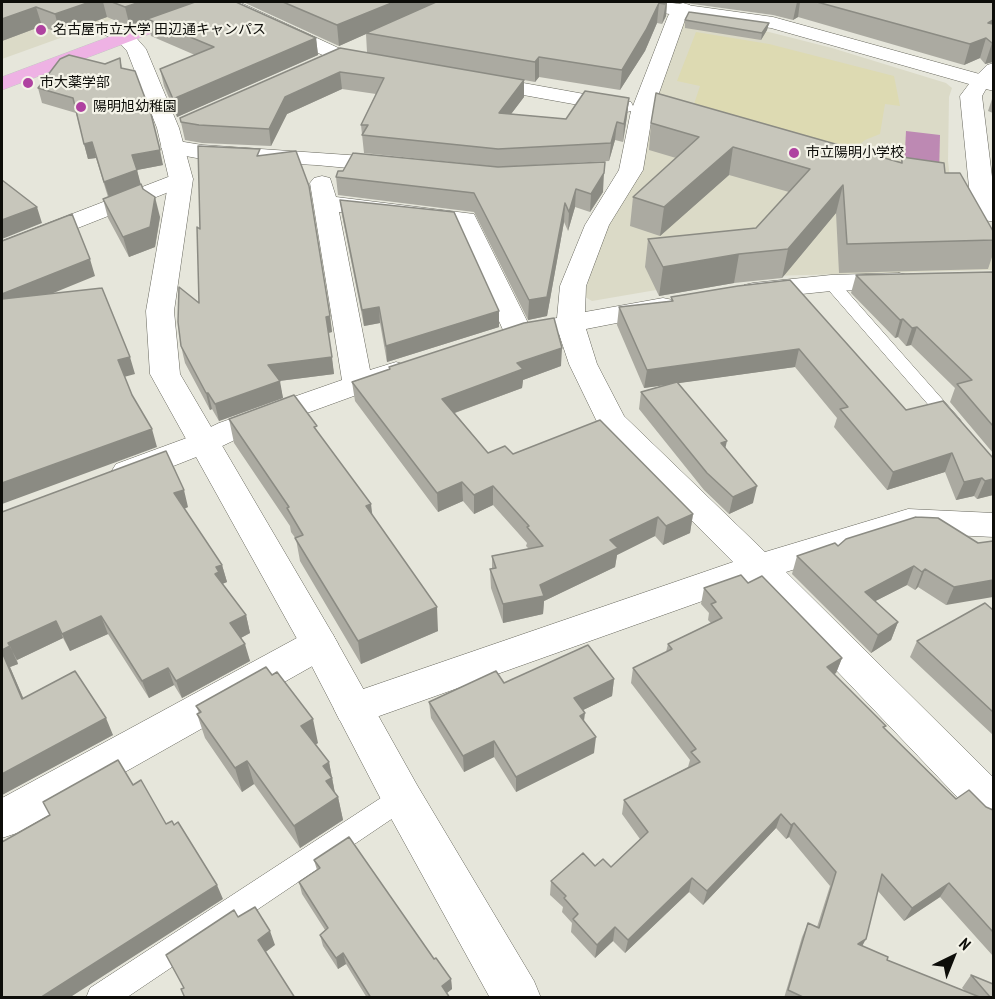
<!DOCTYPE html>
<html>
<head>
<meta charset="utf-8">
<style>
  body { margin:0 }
  #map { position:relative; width:995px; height:999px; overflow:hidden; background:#e6e6db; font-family:"PT Sans Narrow",sans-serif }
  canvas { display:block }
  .frame { position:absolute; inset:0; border:3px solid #0d0d09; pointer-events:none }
  .north { position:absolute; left:923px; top:927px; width:60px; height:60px; -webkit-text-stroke:4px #f4f3e8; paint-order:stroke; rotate:43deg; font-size:16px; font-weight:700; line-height:24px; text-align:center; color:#0d0d09 }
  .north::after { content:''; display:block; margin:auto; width:21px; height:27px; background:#0d0d09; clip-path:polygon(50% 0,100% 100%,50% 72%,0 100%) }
</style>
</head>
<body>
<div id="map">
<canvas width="995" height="999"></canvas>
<div class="frame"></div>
<div class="north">N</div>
</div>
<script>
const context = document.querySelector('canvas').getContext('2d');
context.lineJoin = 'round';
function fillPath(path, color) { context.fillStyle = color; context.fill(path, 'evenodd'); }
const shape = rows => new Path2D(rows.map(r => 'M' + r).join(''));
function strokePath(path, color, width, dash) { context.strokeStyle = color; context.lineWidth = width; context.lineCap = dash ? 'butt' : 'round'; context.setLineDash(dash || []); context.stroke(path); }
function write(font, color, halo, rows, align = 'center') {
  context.font = font + ' "PT Sans Narrow","Noto Sans JP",sans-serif'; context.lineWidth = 4.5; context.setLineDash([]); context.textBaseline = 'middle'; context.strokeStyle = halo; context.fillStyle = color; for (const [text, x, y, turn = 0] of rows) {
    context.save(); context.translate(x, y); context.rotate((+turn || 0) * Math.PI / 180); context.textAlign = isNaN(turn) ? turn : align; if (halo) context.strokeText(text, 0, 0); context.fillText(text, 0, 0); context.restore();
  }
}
fillPath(shape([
  [2,2,160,2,2,59],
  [686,16,769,32,832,48,946,83,952,88,949,97,948,161,951,187,971,228,993,256,993,270,769,276,697,283,592,301,585,297,591,265,644,117]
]), '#dbdac7');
fillPath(shape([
  [696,32,769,44,894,76,900,106,885,104,880,134,865,140,841,160,692,110,700,86,677,81]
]), '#dddab2');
fillPath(shape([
  [906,131,940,135,939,175,904,171]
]), '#bd89b3');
const service = shape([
  [831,278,837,280,958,417,961,421,958,425,946,425,825,286,823,283,825,280,831,278],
  [402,787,411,790,414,798,411,806,126,998,86,998,90,988,393,790,402,787]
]);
const minor = shape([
  [216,2,239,2,345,51,379,58,382,62,379,66,372,68,333,60,219,6,216,2],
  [683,3,690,5,692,9,686,17,653,110,643,170,609,225,586,286,585,312,663,298,673,300,677,306,673,312,586,329,597,364,624,416,765,552,908,509,994,513,994,537,909,533,786,572,994,778,994,826,979,820,753,583,354,725,340,721,334,709,340,697,733,562,600,428,569,364,559,334,514,342,504,340,500,334,503,330,456,225,339,212,370,370,396,362,406,365,411,371,406,377,241,437,214,450,138,480,127,483,116,480,111,472,116,464,192,436,219,423,342,380,310,183,314,178,322,176,330,178,336,197,474,214,528,323,557,318,560,286,585,225,619,170,631,111,623,113,479,87,472,85,469,81,472,77,479,75,623,101,631,102,633,106,668,16,676,5,683,3],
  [994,63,994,81,989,85,982,87,975,85,972,81,975,77,987,65,994,63],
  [172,140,202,145,392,158,400,160,404,165,400,170,392,172,316,165,202,159,164,152,161,147,164,142,172,140],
  [181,172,189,174,193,179,189,184,2,258,2,241,181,172],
  [899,273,908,275,912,281,908,287,899,289,831,291,753,299,744,297,740,291,744,285,753,283,831,275,899,273],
  [319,629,332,633,338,644,332,655,17,833,2,838,2,798,306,633,319,629]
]);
const tertiary = shape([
  [610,2,665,2,773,17,994,78,994,91,986,89,982,96,994,193,994,222,985,220,970,197,960,96,969,84,771,28,619,7,613,6,610,2],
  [112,25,132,33,146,49,179,128,193,179,174,311,180,374,332,633,417,785,534,981,541,998,490,998,387,811,306,655,150,374,146,311,169,179,157,128,127,51,118,41,105,35,102,31,105,27,112,25]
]);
const primary = shape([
  [202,2,226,2,223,6,2,90,2,77,202,2]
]);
strokePath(service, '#67675d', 1);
strokePath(minor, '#67675d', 1);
strokePath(tertiary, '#67675d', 1);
strokePath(primary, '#c5c5c4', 1);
fillPath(service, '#fff');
fillPath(minor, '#fff');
fillPath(tertiary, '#fff');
fillPath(primary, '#eeb2e4');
fillPath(shape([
  [2,2,236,2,316,38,318,55,177,117,164,86,160,69,195,55,151,36,148,20,130,27,107,17,60,34,42,26,2,41],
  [243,2,667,2,666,16,662,24,657,23,645,51,620,90,539,77,535,82,524,80,524,97,511,114,566,119,629,98,627,116,623,142,615,140,609,161,498,167,364,153,361,125,376,94,342,89,287,114,271,146,202,143,185,140,180,118,367,52,366,34,339,46],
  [678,2,993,2,993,62,985,64,980,58,964,65,798,17,793,20,773,15],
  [685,20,769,23,767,30,761,40,685,28],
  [120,58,122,68,163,165,137,170,140,184,143,189,160,217,155,247,129,257,108,218,103,199,108,197,96,158,88,159,76,113,42,103,38,88],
  [993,96,993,113,988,111],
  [651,123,901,162,902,157,945,173,993,240,993,254,988,269,839,273,836,213,782,278,734,283,659,296,645,267,648,239,756,228,789,192,729,175,660,236,630,226,633,197,676,158,649,150],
  [353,153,603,192,590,212,575,207,568,231,564,222,547,316,528,320,474,212,338,195,336,177,343,171],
  [261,155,330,316,332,332,328,333,334,374,279,381,283,398,219,421,212,409,210,410,185,363,181,346,199,303,200,229],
  [340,200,499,327,387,362,380,323,364,326,342,215],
  [993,272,993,453,950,402,955,388,911,345,906,346,898,337,895,338,851,293,856,275],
  [738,286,906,410,943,401,993,495,977,499,974,496,956,500,945,472,887,490,834,427,837,418,795,367,678,383,725,448,753,503,729,514,704,490,639,409,641,392,664,385,644,388,617,325,619,307,671,301,671,297],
  [561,366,523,380,522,388,455,413,488,453,513,454,693,514,690,533,663,545,655,536,617,555,615,567,544,601,543,614,503,623,491,588,490,569,492,569,492,556,529,549,526,546,527,543,493,505,474,514,463,501,438,512,355,401,352,382],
  [229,419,319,434,372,514,438,631,361,664,300,561,296,539,291,532,290,526,234,443],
  [188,507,184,509,222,565,227,582,222,584,246,615,250,633,241,638,250,661,182,698,174,685,149,698,108,634,70,651,63,638,17,660,18,664,10,667,23,698,113,735,2,795,2,512],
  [978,543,946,605,918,587,915,590,907,585,875,601,898,622,891,640,871,653,792,574,797,556,838,546],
  [748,583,842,658,836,673,834,674,884,729,956,799,993,810,993,956,940,897,904,921,878,891,862,946,887,960,965,991,962,988,971,975,993,998,784,998,802,937,808,923,817,927,830,886,789,837,786,839,776,828,703,905,689,892,625,953,613,941,595,958,571,932,572,923,562,912,563,907,550,895,551,881,595,866,611,867,640,839,622,814,624,800,688,767,690,760,631,683,633,668,666,652,668,644,711,623,708,620,709,613,701,604,704,588],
  [993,610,993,735,910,657,917,641],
  [614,679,612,696,583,710,584,722,594,753,516,792,494,757,464,772,431,718,429,702,504,683],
  [196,706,318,743,316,744,329,762,335,793,338,797,343,820,300,848,254,784,242,792,205,738,197,714,199,713],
  [314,860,434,959,451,979,452,989,447,993,450,998,367,998,346,964,338,969,323,946,320,935,325,930,302,894,299,882,317,870]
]), '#abaaa1');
fillPath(shape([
  [90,2,103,2,107,17,60,34,55,14],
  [140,2,197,2,130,27,125,7],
  [394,2,441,2,366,33,366,34,339,46,337,25],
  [666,2,667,2,666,16,662,24],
  [797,2,800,2,798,17,793,20],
  [659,3,657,23,645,51,620,90,622,70],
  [36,7,42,26,2,41,2,19],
  [993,20,993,36,986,38,980,58,964,65,970,44,988,23],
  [769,23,767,30,761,40,762,33],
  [316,38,318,55,177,117,173,99],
  [992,43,993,43,993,62,985,64],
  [539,57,539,77,535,82,535,62],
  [340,72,342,89,287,114,271,146,269,129,285,97],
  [524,80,524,97,499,130,499,113],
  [629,98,627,116,623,142,624,124],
  [617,122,615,140,609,161,611,143],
  [92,142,96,158,88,159,84,144],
  [733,147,729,175,660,236,664,207],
  [160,150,163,165,137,170,141,185,109,197,104,182,132,155],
  [604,173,603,192,590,212,591,194],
  [843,185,836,213,782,278,788,249],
  [576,189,575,207,568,231,569,212],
  [155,197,160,217,155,247,129,257,123,237],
  [565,203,564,222,547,316,528,320,529,300],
  [37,207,42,223,2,239,2,220],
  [739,254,734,283,659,296,663,267],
  [90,259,95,276,2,314,2,294],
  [379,307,380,323,364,326,362,310],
  [499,311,499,327,387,362,386,346],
  [330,316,332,332,328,333,326,317],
  [903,319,898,337,895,338,900,320],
  [917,327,911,345,906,346,912,328],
  [562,348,561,366,523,380,522,388,443,417,442,399,517,363],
  [799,349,795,367,644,388,647,370],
  [130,357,135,374,124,377,118,360],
  [332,357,334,374,271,382,268,365],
  [280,381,283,398,219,421,215,404],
  [206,393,208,393,212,409,210,410],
  [152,429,157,447,2,504,2,483],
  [727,441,723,458,721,443],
  [952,453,945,472,887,490,893,472],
  [982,478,974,496,956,500,964,482],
  [993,479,993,495,977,499,985,481],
  [462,482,463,501,438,512,437,493],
  [493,486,493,505,474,514,474,495],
  [757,486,753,503,729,514,733,497],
  [184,490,188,507,179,511,174,493],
  [371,504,374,528,366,506],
  [693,514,690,533,663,545,666,526],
  [658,517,655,536,617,555,615,567,544,601,543,614,503,623,503,604,540,585,610,540],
  [222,565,227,582,222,584,215,574,216,567],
  [914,566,907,585,858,610,865,592],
  [925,569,918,587,915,590,922,572],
  [993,580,993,597,946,605,954,587],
  [437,607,438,631,361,664,358,641],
  [246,615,250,633,235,641,230,623],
  [101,616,108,634,70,651,62,634],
  [56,621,63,638,17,660,8,643],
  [898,622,891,640,871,653,878,635],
  [245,644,250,661,182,698,176,681],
  [10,646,18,664,10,667,31,716,22,699,2,652,2,650],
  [842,658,836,673,821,682,827,667],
  [168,668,174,685,149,698,142,681],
  [614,679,612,696,573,715,574,698],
  [585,713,583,729,580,716],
  [106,718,113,735,2,795,2,774],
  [313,719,318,743,306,750,301,726],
  [596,737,594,753,516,792,516,777],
  [494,741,494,757,464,772,463,756],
  [247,761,254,784,242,792,235,768],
  [329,762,336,799,338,797,343,820,300,848,294,826,323,766],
  [781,814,776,828,703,905,707,891],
  [794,823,789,837,786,839,791,825],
  [692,878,689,892,625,953,628,940],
  [949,883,940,897,904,921,912,908],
  [217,885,223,899,69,998,40,998],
  [615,927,613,941,595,958,597,945],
  [270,931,275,945,263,954,258,940],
  [866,939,859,952,858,944],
  [343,953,346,964,338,969,336,958],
  [451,979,452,989,443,996,442,986]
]), '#8b8b83');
const building = shape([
  [2,2,90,2,55,14,36,7,2,19,2,2],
  [112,2,140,2,125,7,112,2],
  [195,2,236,2,316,38,173,99,160,69,214,47,147,19,195,2],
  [283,2,394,2,337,25,283,2],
  [436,2,666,2,665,4,659,3,646,30,622,70,539,57,535,62,366,33,436,2],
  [817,2,993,2,993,20,988,23,993,24,993,43,992,43,986,38,970,44,817,2],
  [689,12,769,23,762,33,685,20,689,12],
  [340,48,524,80,499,113,566,119,585,91,629,98,624,124,617,122,611,143,498,149,362,135,368,125,361,125,384,78,340,72,285,97,269,129,199,125,181,122,180,118,340,48],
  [69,55,105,64,120,58,121,68,135,71,151,114,160,150,132,155,137,170,104,182,92,142,84,144,73,98,38,88,60,59,69,55],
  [656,93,902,163,902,157,944,163,945,173,960,173,993,231,993,240,847,244,843,185,788,249,739,254,663,267,648,239,756,228,810,169,733,147,664,207,633,197,699,137,651,123,656,93],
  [198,146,260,149,257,156,296,151,309,186,330,316,326,317,332,357,268,365,280,381,215,404,208,393,206,393,181,346,178,322,179,287,199,303,197,227,200,229,198,146],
  [353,153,498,167,605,162,604,173,591,194,576,189,569,212,565,203,547,297,529,300,474,193,336,177,338,171,343,171,353,153],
  [2,180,37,207,2,220,2,180],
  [141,184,143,189,155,197,150,227,123,237,103,199,141,184],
  [340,200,454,212,499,311,386,346,379,307,362,310,340,200],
  [72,214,90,259,2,294,2,241,72,214],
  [993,272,993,426,957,384,972,380,917,327,912,328,903,319,900,320,856,275,993,272],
  [790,280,906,410,943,401,993,458,993,479,985,481,982,478,964,482,952,453,893,472,840,409,848,407,799,349,647,370,619,307,673,301,671,297,738,286,790,280],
  [102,288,130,357,118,360,132,395,152,429,2,483,2,299,102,288],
  [554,318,562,348,517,363,523,369,442,399,488,453,505,446,513,454,600,420,693,514,666,526,658,517,610,540,618,548,540,585,544,596,503,604,490,569,496,568,492,556,543,546,527,527,529,526,493,486,474,495,462,482,437,493,352,382,390,369,389,367,524,323,554,318],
  [677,382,727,441,721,443,757,486,733,497,707,473,641,392,677,382],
  [294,395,317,426,314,427,371,504,366,506,437,607,358,641,295,538,303,535,287,508,289,507,229,419,294,395],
  [166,451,184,490,174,493,222,565,216,567,219,572,215,574,246,615,230,623,245,644,176,681,168,668,142,681,101,616,62,634,56,621,8,643,10,646,2,650,2,512,166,451],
  [916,517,938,518,978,543,993,541,993,580,954,587,925,569,922,572,914,566,865,592,898,622,878,635,797,556,835,543,838,546,846,539,916,517],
  [741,575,748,583,762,576,842,658,827,667,886,726,883,727,956,799,969,790,986,807,993,810,993,932,949,883,912,908,882,874,866,939,858,944,888,957,887,960,982,998,805,998,788,990,808,923,819,928,836,872,794,823,791,825,781,814,707,891,692,878,628,940,615,927,597,945,573,919,578,914,564,898,566,896,551,881,583,853,595,866,603,859,611,867,648,832,624,800,700,762,691,752,696,749,633,668,672,649,668,644,722,618,711,604,716,602,704,588,741,575],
  [985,603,993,610,993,712,917,641,985,603],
  [588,645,614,679,574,698,585,713,580,716,596,737,516,777,494,741,463,756,429,702,496,671,504,683,588,645],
  [2,652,22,699,75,671,106,718,2,774,2,652],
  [266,667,272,675,277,672,313,719,301,726,329,762,323,766,332,778,326,781,338,797,294,826,247,761,235,768,197,714,201,712,196,706,266,667],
  [118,760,133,785,141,780,166,824,172,821,174,825,178,822,217,885,40,998,2,998,2,842,50,815,43,802,118,760],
  [349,837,434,959,436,958,451,979,442,986,450,998,371,998,343,953,336,958,320,935,328,928,299,882,320,868,314,860,349,837],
  [255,907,270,931,258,940,295,998,185,998,181,989,184,988,166,955,234,910,238,917,255,907],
  [971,975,993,984,993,998,991,998,971,975]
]);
fillPath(building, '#c7c6bb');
strokePath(building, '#8b8b83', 1.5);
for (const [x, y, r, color] of [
  [41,30,6,"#af42a0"],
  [28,83,6,"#af42a0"],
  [81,107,6,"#af42a0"],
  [794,153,6,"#af42a0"]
]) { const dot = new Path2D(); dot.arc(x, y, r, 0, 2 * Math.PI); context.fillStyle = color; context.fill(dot); strokePath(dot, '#f4f3e8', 2); }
write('14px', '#0d0d09', '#f4f3e8', [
  ["名古屋市立大学 田辺通キャンパス",53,30],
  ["市大薬学部",40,83],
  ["陽明旭幼稚園",93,107],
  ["市立陽明小学校",806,153]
], 'left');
</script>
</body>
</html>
